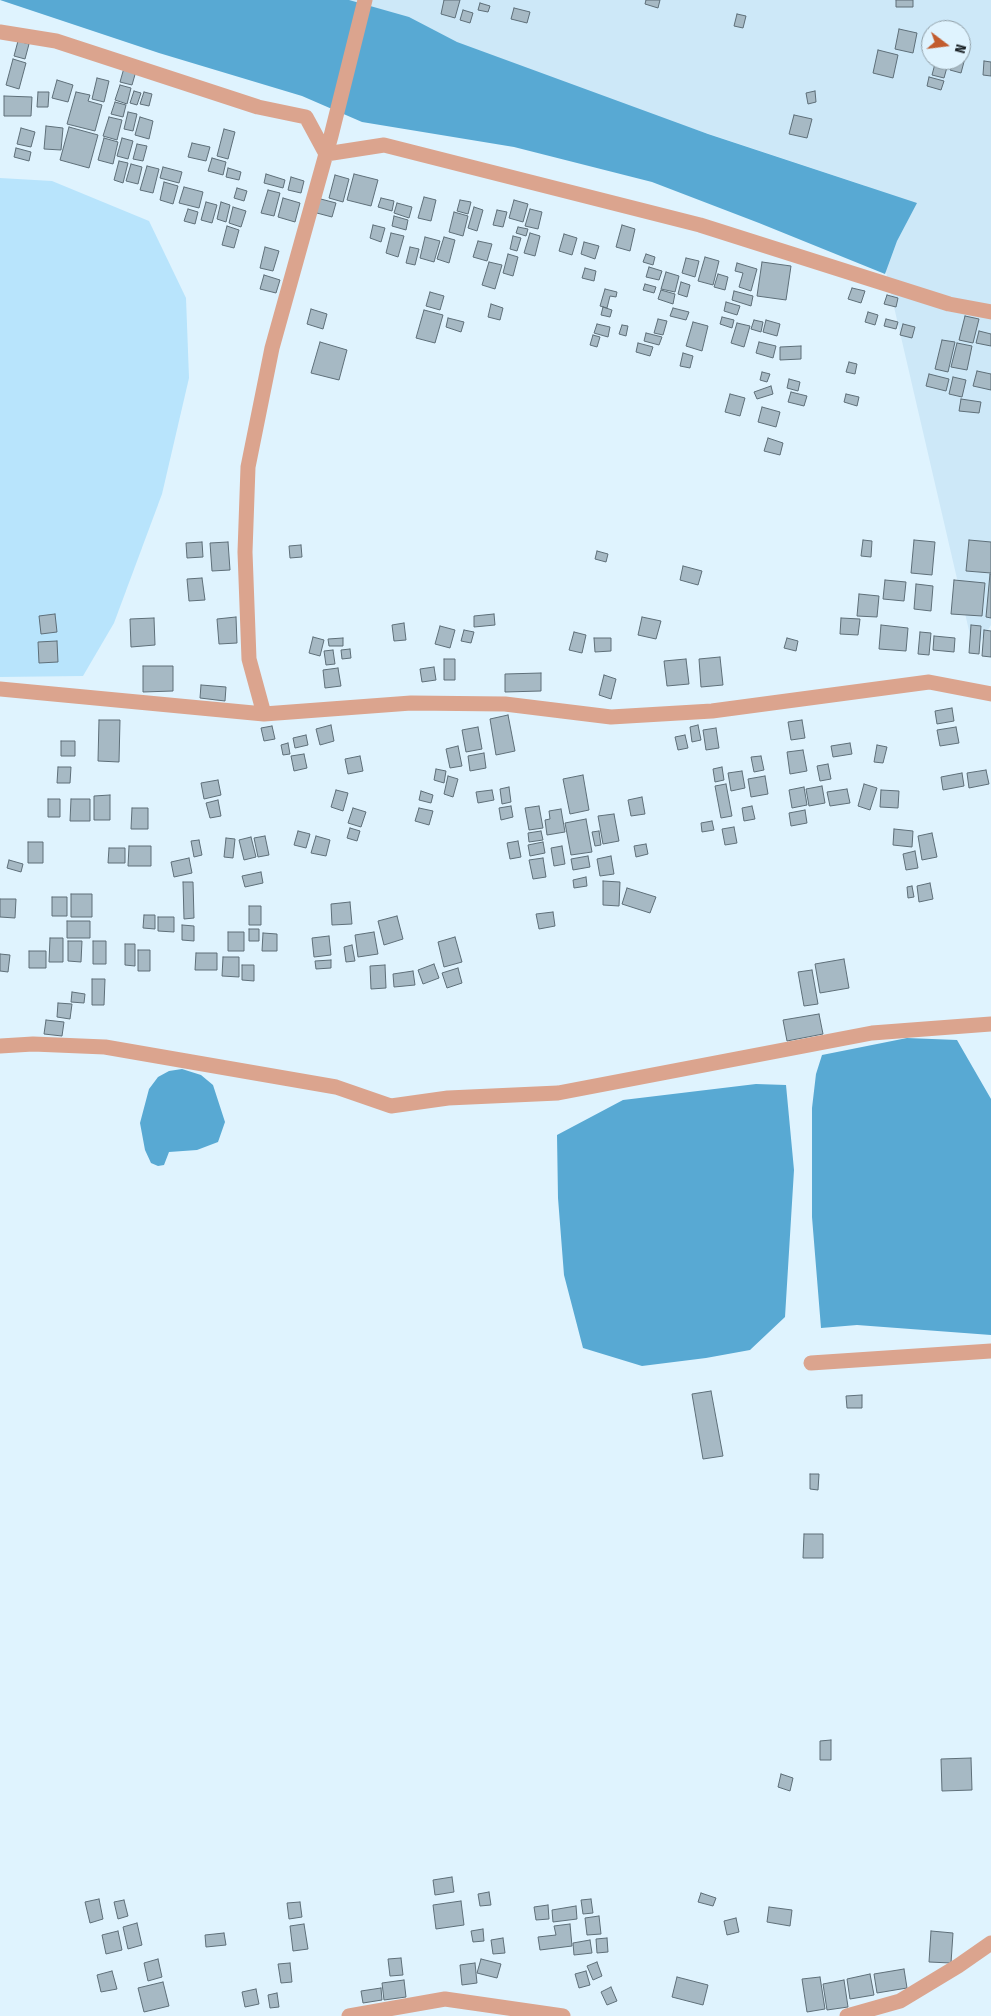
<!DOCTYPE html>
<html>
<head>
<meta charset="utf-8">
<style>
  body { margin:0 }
  #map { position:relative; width:991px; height:2016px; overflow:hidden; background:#dff3fe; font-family:"Fira Sans Condensed",sans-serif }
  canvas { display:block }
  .north { position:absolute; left:921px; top:20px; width:50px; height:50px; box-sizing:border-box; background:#dff3fe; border:1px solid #8f9ea6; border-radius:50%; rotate:105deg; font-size:14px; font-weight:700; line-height:20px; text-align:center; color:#171e22 }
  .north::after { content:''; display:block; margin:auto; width:18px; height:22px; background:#c25c2e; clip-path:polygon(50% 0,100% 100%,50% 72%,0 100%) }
</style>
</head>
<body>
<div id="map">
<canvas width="991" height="2016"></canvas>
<div class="north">N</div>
</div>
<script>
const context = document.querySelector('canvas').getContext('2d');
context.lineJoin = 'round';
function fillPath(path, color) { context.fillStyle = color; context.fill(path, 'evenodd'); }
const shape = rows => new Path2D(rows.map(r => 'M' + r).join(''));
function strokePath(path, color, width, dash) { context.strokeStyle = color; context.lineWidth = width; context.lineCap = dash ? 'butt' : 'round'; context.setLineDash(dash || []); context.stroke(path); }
fillPath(shape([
  [304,0,991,0,991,625,974,652,866,186],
  [931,30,961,30,961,60,931,60]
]), '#cde8f8');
fillPath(shape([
  [0,178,52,181,149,221,186,298,189,378,162,494,114,623,83,676,0,677]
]), '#b8e4fc');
fillPath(shape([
  [0,0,349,0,409,17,457,42,708,134,917,203,897,241,885,274,759,223,652,182,514,147,362,122,302,96,159,53],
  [907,1038,957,1040,991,1099,991,1335,857,1325,821,1328,812,1217,812,1108,816,1074,822,1055],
  [182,1069,201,1075,213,1085,225,1122,218,1142,197,1150,169,1152,164,1165,158,1166,151,1163,145,1150,140,1123,149,1089,158,1077,169,1071],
  [756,1084,786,1085,794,1170,785,1317,750,1350,706,1358,642,1366,583,1348,564,1275,558,1198,557,1135,623,1100]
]), '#58a9d3');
const building = shape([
  [444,0,460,0,455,18,441,14,444,0],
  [646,0,660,0,658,8,645,4,646,0],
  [896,0,913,0,913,7,896,7,896,0],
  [480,3,490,6,488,12,478,10,480,3],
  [514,8,530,12,527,23,511,19,514,8],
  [463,10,473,13,470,23,460,20,463,10],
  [737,14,746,16,743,28,734,26,737,14],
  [899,29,917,33,913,53,895,49,899,29],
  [18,41,29,44,25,59,14,56,18,41],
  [878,50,898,55,893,78,873,73,878,50],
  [961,57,965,58,961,73,950,70,953,60,961,60,961,57],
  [13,59,26,63,19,89,6,85,13,59],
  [936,60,949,60,944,78,932,75,936,60],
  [984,61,991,62,991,76,983,75,984,61],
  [124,68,136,71,132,85,120,82,124,68],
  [929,77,944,81,941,90,927,86,929,77],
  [97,78,109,81,104,102,92,99,97,78],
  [57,80,73,85,68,102,52,98,57,80],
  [120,85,131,88,127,104,115,100,120,85],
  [134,91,141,93,137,105,130,103,134,91],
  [815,91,816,102,808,104,806,93,815,91],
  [38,92,49,92,48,107,37,107,38,92],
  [76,92,90,95,88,101,102,105,95,131,67,124,76,92],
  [144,92,152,94,149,106,140,104,144,92],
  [4,96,32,97,31,116,4,116,4,96],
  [115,102,126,105,123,117,111,114,115,102],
  [128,112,137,114,133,131,124,129,128,112],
  [794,115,812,119,807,138,789,134,794,115],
  [109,117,122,120,117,140,103,136,109,117],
  [140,117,153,121,149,139,135,135,140,117],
  [46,126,63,128,61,150,44,149,46,126],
  [69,127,98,135,89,168,60,160,69,127],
  [21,128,35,132,31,147,17,144,21,128],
  [224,129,235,132,228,159,217,156,224,129],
  [104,138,118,142,113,164,98,160,104,138],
  [122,138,133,141,128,159,117,156,122,138],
  [192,143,210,147,206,161,188,157,192,143],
  [137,144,147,146,143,161,133,159,137,144],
  [16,148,31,152,29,161,14,157,16,148],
  [212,158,226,162,223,175,208,171,212,158],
  [119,161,128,163,123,183,114,180,119,161],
  [131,164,142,167,138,184,126,181,131,164],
  [147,166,159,169,153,193,140,190,147,166],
  [163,167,182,172,179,183,160,178,163,167],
  [228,168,241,172,239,180,226,177,228,168],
  [266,174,285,180,283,188,264,183,266,174],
  [354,174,378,180,371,206,347,200,354,174],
  [335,175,349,179,343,202,329,198,335,175],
  [291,177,304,181,301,193,288,190,291,177],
  [164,182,178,186,173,204,160,200,164,182],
  [184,187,203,192,199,208,179,203,184,187],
  [237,188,247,191,244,201,234,198,237,188],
  [268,190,280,193,274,216,261,213,268,190],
  [424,197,436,200,431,221,418,218,424,197],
  [283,198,300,203,295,222,278,217,283,198],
  [317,198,336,203,332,217,313,212,317,198],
  [381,198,394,201,392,211,378,207,381,198],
  [460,200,471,202,468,214,457,211,460,200],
  [514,200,528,204,523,222,509,218,514,200],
  [206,202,217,205,212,223,201,220,206,202],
  [221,202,230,205,226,222,217,219,221,202],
  [397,203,412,207,409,218,394,213,397,203],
  [233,207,246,211,241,227,229,223,233,207],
  [474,207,483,210,477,231,468,228,474,207],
  [188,209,198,212,195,224,184,221,188,209],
  [530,209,542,212,538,229,525,226,530,209],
  [497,210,507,212,503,227,493,225,497,210],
  [454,212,468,216,463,236,449,232,454,212],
  [394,216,408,220,406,230,392,226,394,216],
  [373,225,385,228,381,242,370,238,373,225],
  [622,225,635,229,630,251,616,247,622,225],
  [227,226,239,230,234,248,222,245,227,226],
  [518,227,528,229,526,236,516,233,518,227],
  [391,233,404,236,398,257,386,253,391,233],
  [530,233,540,236,535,256,524,253,530,233],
  [564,234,577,238,572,255,559,251,564,234],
  [513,236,521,238,517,251,510,249,513,236],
  [425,237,440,241,434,262,420,258,425,237],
  [444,237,455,240,449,263,437,259,444,237],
  [478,241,492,244,487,261,473,257,478,241],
  [584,242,599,246,595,259,581,254,584,242],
  [265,247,279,251,273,271,260,268,265,247],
  [410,247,419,249,415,265,406,263,410,247],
  [508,254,518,257,513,276,503,273,508,254],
  [646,254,655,257,653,265,643,262,646,254],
  [705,257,719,261,713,285,698,281,705,257],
  [686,258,699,261,695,277,682,273,686,258],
  [489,262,502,265,495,289,482,285,489,262],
  [762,262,791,266,786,300,757,296,762,262],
  [737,263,757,269,751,291,739,287,743,273,735,271,737,263],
  [649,267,662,271,659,280,646,277,649,267],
  [585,268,596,271,594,281,582,278,585,268],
  [666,272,679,276,675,292,661,289,666,272],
  [718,274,728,277,725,290,714,287,718,274],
  [264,275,280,280,276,293,260,289,264,275],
  [681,282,690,285,687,297,678,294,681,282],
  [645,284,656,287,654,293,643,290,645,284],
  [852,288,865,291,861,303,848,299,852,288],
  [605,289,617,292,616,297,610,296,607,308,600,306,605,289],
  [661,290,675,294,673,304,658,299,661,290],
  [734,291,753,296,751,306,732,300,734,291],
  [430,292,444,296,440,310,426,306,430,292],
  [887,295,898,298,896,307,884,304,887,295],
  [726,302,740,306,737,315,724,311,726,302],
  [491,304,503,308,500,320,488,317,491,304],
  [603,307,612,310,610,317,601,315,603,307],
  [673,308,689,312,686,320,670,316,673,308],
  [311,309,327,314,323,329,307,324,311,309],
  [424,310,443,315,435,343,416,338,424,310],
  [868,312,878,315,875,325,865,322,868,312],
  [965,316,979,319,973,343,959,340,965,316],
  [722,317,734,320,732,328,720,324,722,317],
  [448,318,464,322,461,332,446,327,448,318],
  [658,319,667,321,663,335,654,333,658,319],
  [886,319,898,322,896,329,884,326,886,319],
  [754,320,763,322,761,332,751,329,754,320],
  [766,320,780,324,777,336,763,332,766,320],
  [693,322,708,326,702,351,686,346,693,322],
  [737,323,750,326,744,347,731,343,737,323],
  [597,324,610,327,608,337,594,333,597,324],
  [903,324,915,327,912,338,900,335,903,324],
  [622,325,628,326,626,336,619,334,622,325],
  [979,331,991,334,991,346,976,343,979,331],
  [646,333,662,337,659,345,644,341,646,333],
  [593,335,600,337,597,347,590,345,593,335],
  [942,340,955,342,948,372,935,369,942,340],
  [320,342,347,350,339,380,311,373,320,342],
  [759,342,776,346,773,358,756,353,759,342],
  [638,343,653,347,650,356,636,352,638,343],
  [957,343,972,346,967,370,951,367,957,343],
  [801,346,801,359,780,360,780,347,801,346],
  [683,353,693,356,690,368,680,366,683,353],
  [849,362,857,364,855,374,846,372,849,362],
  [977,371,991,374,991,390,973,386,977,371],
  [762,372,770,374,767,382,760,380,762,372],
  [929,374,949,379,946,391,926,386,929,374],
  [953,377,966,380,962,397,949,394,953,377],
  [789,379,800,382,798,391,787,388,789,379],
  [771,386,773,394,757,399,754,392,771,386],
  [791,392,807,396,804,406,788,402,791,392],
  [730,394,745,398,740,416,725,412,730,394],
  [846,394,859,397,857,406,844,402,846,394],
  [961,399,981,402,979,413,959,411,961,399],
  [762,407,780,412,776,427,758,422,762,407],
  [768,438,783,443,780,455,764,451,768,438],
  [863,540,872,541,871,557,861,556,863,540],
  [914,540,935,542,932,575,911,573,914,540],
  [969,540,991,542,991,573,966,571,969,540],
  [202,542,203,557,187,558,186,543,202,542],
  [228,542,230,570,212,571,210,543,228,542],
  [301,545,302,557,290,558,289,546,301,545],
  [597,551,608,554,606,562,595,559,597,551],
  [683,566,702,571,698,585,680,580,683,566],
  [990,574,991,574,991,618,986,617,990,574],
  [202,578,205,600,189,601,187,579,202,578],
  [885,580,906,582,904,601,883,599,885,580],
  [954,580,985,583,982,616,951,614,954,580],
  [916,584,933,586,931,611,914,609,916,584],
  [859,594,879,596,877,617,857,616,859,594],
  [55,614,57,632,41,634,39,616,55,614],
  [494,614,495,625,474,627,474,616,494,614],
  [236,617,237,643,219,644,217,619,236,617],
  [642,617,661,621,656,639,638,635,642,617],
  [154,618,155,645,131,647,130,619,154,618],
  [841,618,860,619,858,635,840,634,841,618],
  [404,623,406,640,394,641,392,625,404,623],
  [881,625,908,628,906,651,879,649,881,625],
  [971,625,981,626,979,654,969,653,971,625],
  [440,626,455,630,450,648,435,644,440,626],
  [464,630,474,632,471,643,461,641,464,630],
  [984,630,991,631,991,657,982,656,984,630],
  [574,632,586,635,582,653,569,650,574,632],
  [920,632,931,633,929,655,918,654,920,632],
  [934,636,955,638,954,652,933,650,934,636],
  [313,637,324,640,320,656,309,653,313,637],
  [343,638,343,646,329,646,328,639,343,638],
  [594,638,611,638,611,651,595,652,594,638],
  [787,638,798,641,796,651,784,648,787,638],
  [57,641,58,662,39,663,38,642,57,641],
  [350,649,351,658,342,659,341,650,350,649],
  [333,650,335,664,326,665,324,651,333,650],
  [720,657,723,685,701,687,699,659,720,657],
  [444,659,455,659,455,680,444,680,444,659],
  [686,659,689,684,667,686,664,661,686,659],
  [143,666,173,666,173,691,143,692,143,666],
  [434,667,436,680,422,682,420,669,434,667],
  [338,668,341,686,325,688,323,670,338,668],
  [541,673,541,691,505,692,505,674,541,673],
  [604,675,616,679,611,699,599,695,604,675],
  [201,685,226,687,225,701,200,698,201,685],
  [952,708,954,721,937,724,935,711,952,708],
  [508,715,515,751,496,755,490,719,508,715],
  [99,720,120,720,119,762,98,761,99,720],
  [802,720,805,738,791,740,788,722,802,720],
  [331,725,334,741,320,745,316,729,331,725],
  [698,725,701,740,692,742,690,727,698,725],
  [272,726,275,739,264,741,261,728,272,726],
  [478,727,482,749,466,752,462,730,478,727],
  [956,727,959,743,940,746,937,730,956,727],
  [716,728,719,748,706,750,703,730,716,728],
  [306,735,308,745,295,748,293,738,306,735],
  [685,735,688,748,678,750,675,737,685,735],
  [61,741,75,741,75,756,61,756,61,741],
  [288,743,290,754,283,755,281,745,288,743],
  [850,743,852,754,833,757,831,746,850,743],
  [877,745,887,747,883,763,874,762,877,745],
  [458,746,462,766,450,768,446,749,458,746],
  [803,750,807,771,790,774,787,752,803,750],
  [484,753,486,768,470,771,468,756,484,753],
  [304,754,307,768,294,771,291,756,304,754],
  [360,756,363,771,348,774,345,759,360,756],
  [761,756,764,770,754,772,751,757,761,756],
  [828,764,831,779,820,781,817,766,828,764],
  [58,767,71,767,70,783,57,783,58,767],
  [722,767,724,780,715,782,713,769,722,767],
  [436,769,446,771,444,783,434,780,436,769],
  [986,770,989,784,969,788,967,773,986,770],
  [742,771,745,788,731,791,728,773,742,771],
  [962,773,964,786,943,790,941,777,962,773],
  [583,775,589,810,570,814,563,779,583,775],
  [448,776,458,779,453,797,444,794,448,776],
  [765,776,768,794,751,797,748,779,765,776],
  [218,780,221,795,204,799,201,783,218,780],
  [726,784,732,816,721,818,715,786,726,784],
  [864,784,877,788,870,810,858,806,864,784],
  [822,786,825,803,809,806,806,789,822,786],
  [509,787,511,802,502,804,500,789,509,787],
  [804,787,807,805,792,808,789,790,804,787],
  [847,789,850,803,830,806,827,792,847,789],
  [336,790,348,793,343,811,331,807,336,790],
  [492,790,494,800,478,803,476,792,492,790],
  [881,790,899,791,898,808,880,807,881,790],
  [421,791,433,795,431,803,419,800,421,791],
  [110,795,110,820,94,820,94,796,110,795],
  [642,797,645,814,631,816,628,800,642,797],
  [48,799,60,799,60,817,48,817,48,799],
  [71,799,90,799,90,821,70,821,71,799],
  [218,800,221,816,210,818,206,803,218,800],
  [511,806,513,817,501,820,499,808,511,806],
  [539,806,543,828,529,830,525,808,539,806],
  [752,806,755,819,744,821,742,808,752,806],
  [132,808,148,808,148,829,131,829,132,808],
  [353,808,366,812,361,827,348,823,353,808],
  [419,808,433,811,429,825,415,821,419,808],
  [561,809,565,832,547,835,545,820,550,819,549,811,561,809],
  [805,810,807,823,791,826,789,813,805,810],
  [614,814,619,841,603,844,598,816,614,814],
  [586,819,592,852,571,855,565,823,586,819],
  [712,821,714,830,702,832,701,823,712,821],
  [734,827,737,843,725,845,722,829,734,827],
  [350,828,360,831,357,841,347,838,350,828],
  [894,829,913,831,912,847,893,845,894,829],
  [298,831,310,834,306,848,294,845,298,831],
  [541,831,543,840,529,842,528,833,541,831],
  [599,831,601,845,595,846,592,832,599,831],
  [932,833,937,857,922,860,918,836,932,833],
  [265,836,269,855,258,857,254,838,265,836],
  [316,836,330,840,326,856,311,853,316,836],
  [251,837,256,857,244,860,239,840,251,837],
  [226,838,235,839,233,858,224,857,226,838],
  [199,840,202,855,194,857,191,841,199,840],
  [518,841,521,857,510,859,507,843,518,841],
  [28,842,43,842,43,863,28,863,28,842],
  [543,842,545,853,530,856,528,845,543,842],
  [646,844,648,854,636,857,634,846,646,844],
  [129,846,151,846,151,866,128,866,129,846],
  [562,846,565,864,554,866,551,848,562,846],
  [109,848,125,848,125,863,108,863,109,848],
  [915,851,918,868,906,870,903,854,915,851],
  [588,856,590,867,573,870,571,859,588,856],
  [611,856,614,874,600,876,597,859,611,856],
  [189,858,192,873,174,877,171,862,189,858],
  [543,858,546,877,533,879,529,860,543,858],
  [9,860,23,864,21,872,7,868,9,860],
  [261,872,263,883,245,887,242,876,261,872],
  [586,877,587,886,574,888,573,880,586,877],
  [603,881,620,882,619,906,603,905,603,881],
  [183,882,193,882,194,918,184,919,183,882],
  [930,883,933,899,919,902,917,886,930,883],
  [912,886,914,897,908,898,907,887,912,886],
  [627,888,656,897,650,913,622,904,627,888],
  [71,894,92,894,92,917,71,917,71,894],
  [52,897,67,897,67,916,52,916,52,897],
  [0,899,16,899,15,918,0,917,0,899],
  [350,902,352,924,332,925,331,904,350,902],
  [249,906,261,906,261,925,249,925,249,906],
  [553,912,555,926,539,929,536,914,553,912],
  [144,915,155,915,155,929,143,928,144,915],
  [397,916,403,939,384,945,378,921,397,916],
  [158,917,174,917,174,932,158,931,158,917],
  [67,921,90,921,90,938,67,938,67,921],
  [182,925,194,926,194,941,182,940,182,925],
  [249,929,259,929,259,941,249,941,249,929],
  [228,932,244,932,244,951,228,951,228,932],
  [374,932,378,954,358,957,355,935,374,932],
  [263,933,277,934,277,951,262,951,263,933],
  [329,936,331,955,314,957,312,938,329,936],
  [455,937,462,962,444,967,438,942,455,937],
  [50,938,63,938,63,962,49,962,50,938],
  [68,941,82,941,81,962,68,961,68,941],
  [93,941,106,941,106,964,93,964,93,941],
  [125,944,135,944,135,966,125,965,125,944],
  [352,945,355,961,346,962,344,947,352,945],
  [138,950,150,950,150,971,138,971,138,950],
  [29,951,46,951,46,968,29,968,29,951],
  [196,953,217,953,217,970,195,970,196,953],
  [0,954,10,955,8,972,0,971,0,954],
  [223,957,239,957,239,977,222,976,223,957],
  [844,959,849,988,820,993,815,964,844,959],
  [331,960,331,968,316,969,315,961,331,960],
  [434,964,439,978,423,984,418,970,434,964],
  [242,965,254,965,254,981,242,980,242,965],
  [385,965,386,988,371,989,370,966,385,965],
  [458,968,462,983,447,988,442,973,458,968],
  [812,970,818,1004,804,1006,798,972,812,970],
  [413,971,415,985,394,987,393,974,413,971],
  [92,979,105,979,104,1005,92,1005,92,979],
  [72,992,85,994,84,1003,71,1002,72,992],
  [58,1003,72,1004,70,1019,57,1017,58,1003],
  [819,1014,823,1034,787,1041,783,1020,819,1014],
  [46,1020,64,1022,62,1036,44,1034,46,1020],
  [711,1391,723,1456,703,1459,692,1394,711,1391],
  [862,1395,862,1408,847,1408,846,1396,862,1395],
  [810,1474,819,1474,818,1490,810,1489,810,1474],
  [804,1534,823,1534,823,1558,803,1558,804,1534],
  [831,1740,831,1760,820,1760,820,1741,831,1740],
  [971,1758,972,1790,942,1791,941,1759,971,1758],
  [781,1774,793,1778,790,1791,778,1787,781,1774],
  [452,1877,454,1892,435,1895,433,1880,452,1877],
  [489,1892,491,1905,480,1906,478,1894,489,1892],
  [701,1893,716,1898,713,1906,698,1902,701,1893],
  [99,1899,103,1919,90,1923,85,1902,99,1899],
  [591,1899,593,1913,583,1914,581,1900,591,1899],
  [124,1900,128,1916,118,1919,114,1902,124,1900],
  [461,1901,464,1925,436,1929,433,1905,461,1901],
  [300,1902,302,1917,289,1919,287,1903,300,1902],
  [548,1905,549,1919,536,1920,534,1907,548,1905],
  [576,1906,577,1919,553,1922,552,1910,576,1906],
  [769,1907,792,1910,790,1926,767,1922,769,1907],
  [599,1916,601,1934,587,1935,585,1918,599,1916],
  [736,1918,739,1932,727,1935,724,1921,736,1918],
  [137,1923,142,1945,128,1949,123,1927,137,1923],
  [304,1924,308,1949,293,1951,290,1926,304,1924],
  [570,1924,572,1946,540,1950,538,1937,556,1935,554,1926,570,1924],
  [483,1929,484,1941,473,1942,471,1931,483,1929],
  [118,1931,122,1950,106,1954,102,1935,118,1931],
  [931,1931,953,1933,951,1963,929,1962,931,1931],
  [224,1933,226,1945,206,1947,205,1935,224,1933],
  [503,1938,505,1953,493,1954,491,1940,503,1938],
  [607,1938,608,1952,597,1953,596,1939,607,1938],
  [590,1940,592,1953,574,1955,573,1943,590,1940],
  [401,1958,403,1975,390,1976,388,1959,401,1958],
  [158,1959,162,1977,148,1981,144,1963,158,1959],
  [481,1959,501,1964,497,1978,477,1973,481,1959],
  [597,1962,602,1976,593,1980,587,1966,597,1962],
  [290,1963,292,1982,281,1983,278,1964,290,1963],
  [475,1963,477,1983,462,1985,460,1965,475,1963],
  [904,1969,907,1988,877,1993,874,1974,904,1969],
  [112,1971,117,1989,101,1992,97,1975,112,1971],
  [586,1971,590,1985,579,1988,575,1974,586,1971],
  [870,1974,874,1995,850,1999,847,1979,870,1974],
  [677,1977,708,1985,703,2005,672,1997,677,1977],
  [820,1977,825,2009,807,2012,802,1979,820,1977],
  [404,1980,406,1997,384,2000,382,1983,404,1980],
  [844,1980,848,2007,827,2010,823,1984,844,1980],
  [163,1982,169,2006,144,2012,138,1988,163,1982],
  [611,1987,617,2001,607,2005,601,1992,611,1987],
  [381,1988,382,2000,363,2003,361,1991,381,1988],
  [256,1989,259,2004,245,2007,242,1992,256,1989],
  [277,1993,279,2007,270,2008,268,1995,277,1993]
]);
fillPath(building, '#a6b9c4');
strokePath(building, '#5e6f79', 1);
strokePath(shape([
  [0,32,56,41,258,107,306,117,326,154,384,145,700,225,949,304,991,312],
  [0,689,264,714,411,703,505,704,611,717,712,711,929,682,991,694],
  [264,714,249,659,245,552,248,467,272,348,331,136,365,0],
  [0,1046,33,1044,105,1047,336,1087,391,1106,448,1098,558,1093,872,1033,991,1024],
  [811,1363,991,1351],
  [349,2016,445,1999,563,2016],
  [847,2016,900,2001,958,1966,991,1943]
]), '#dba48e', 15);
</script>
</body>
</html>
